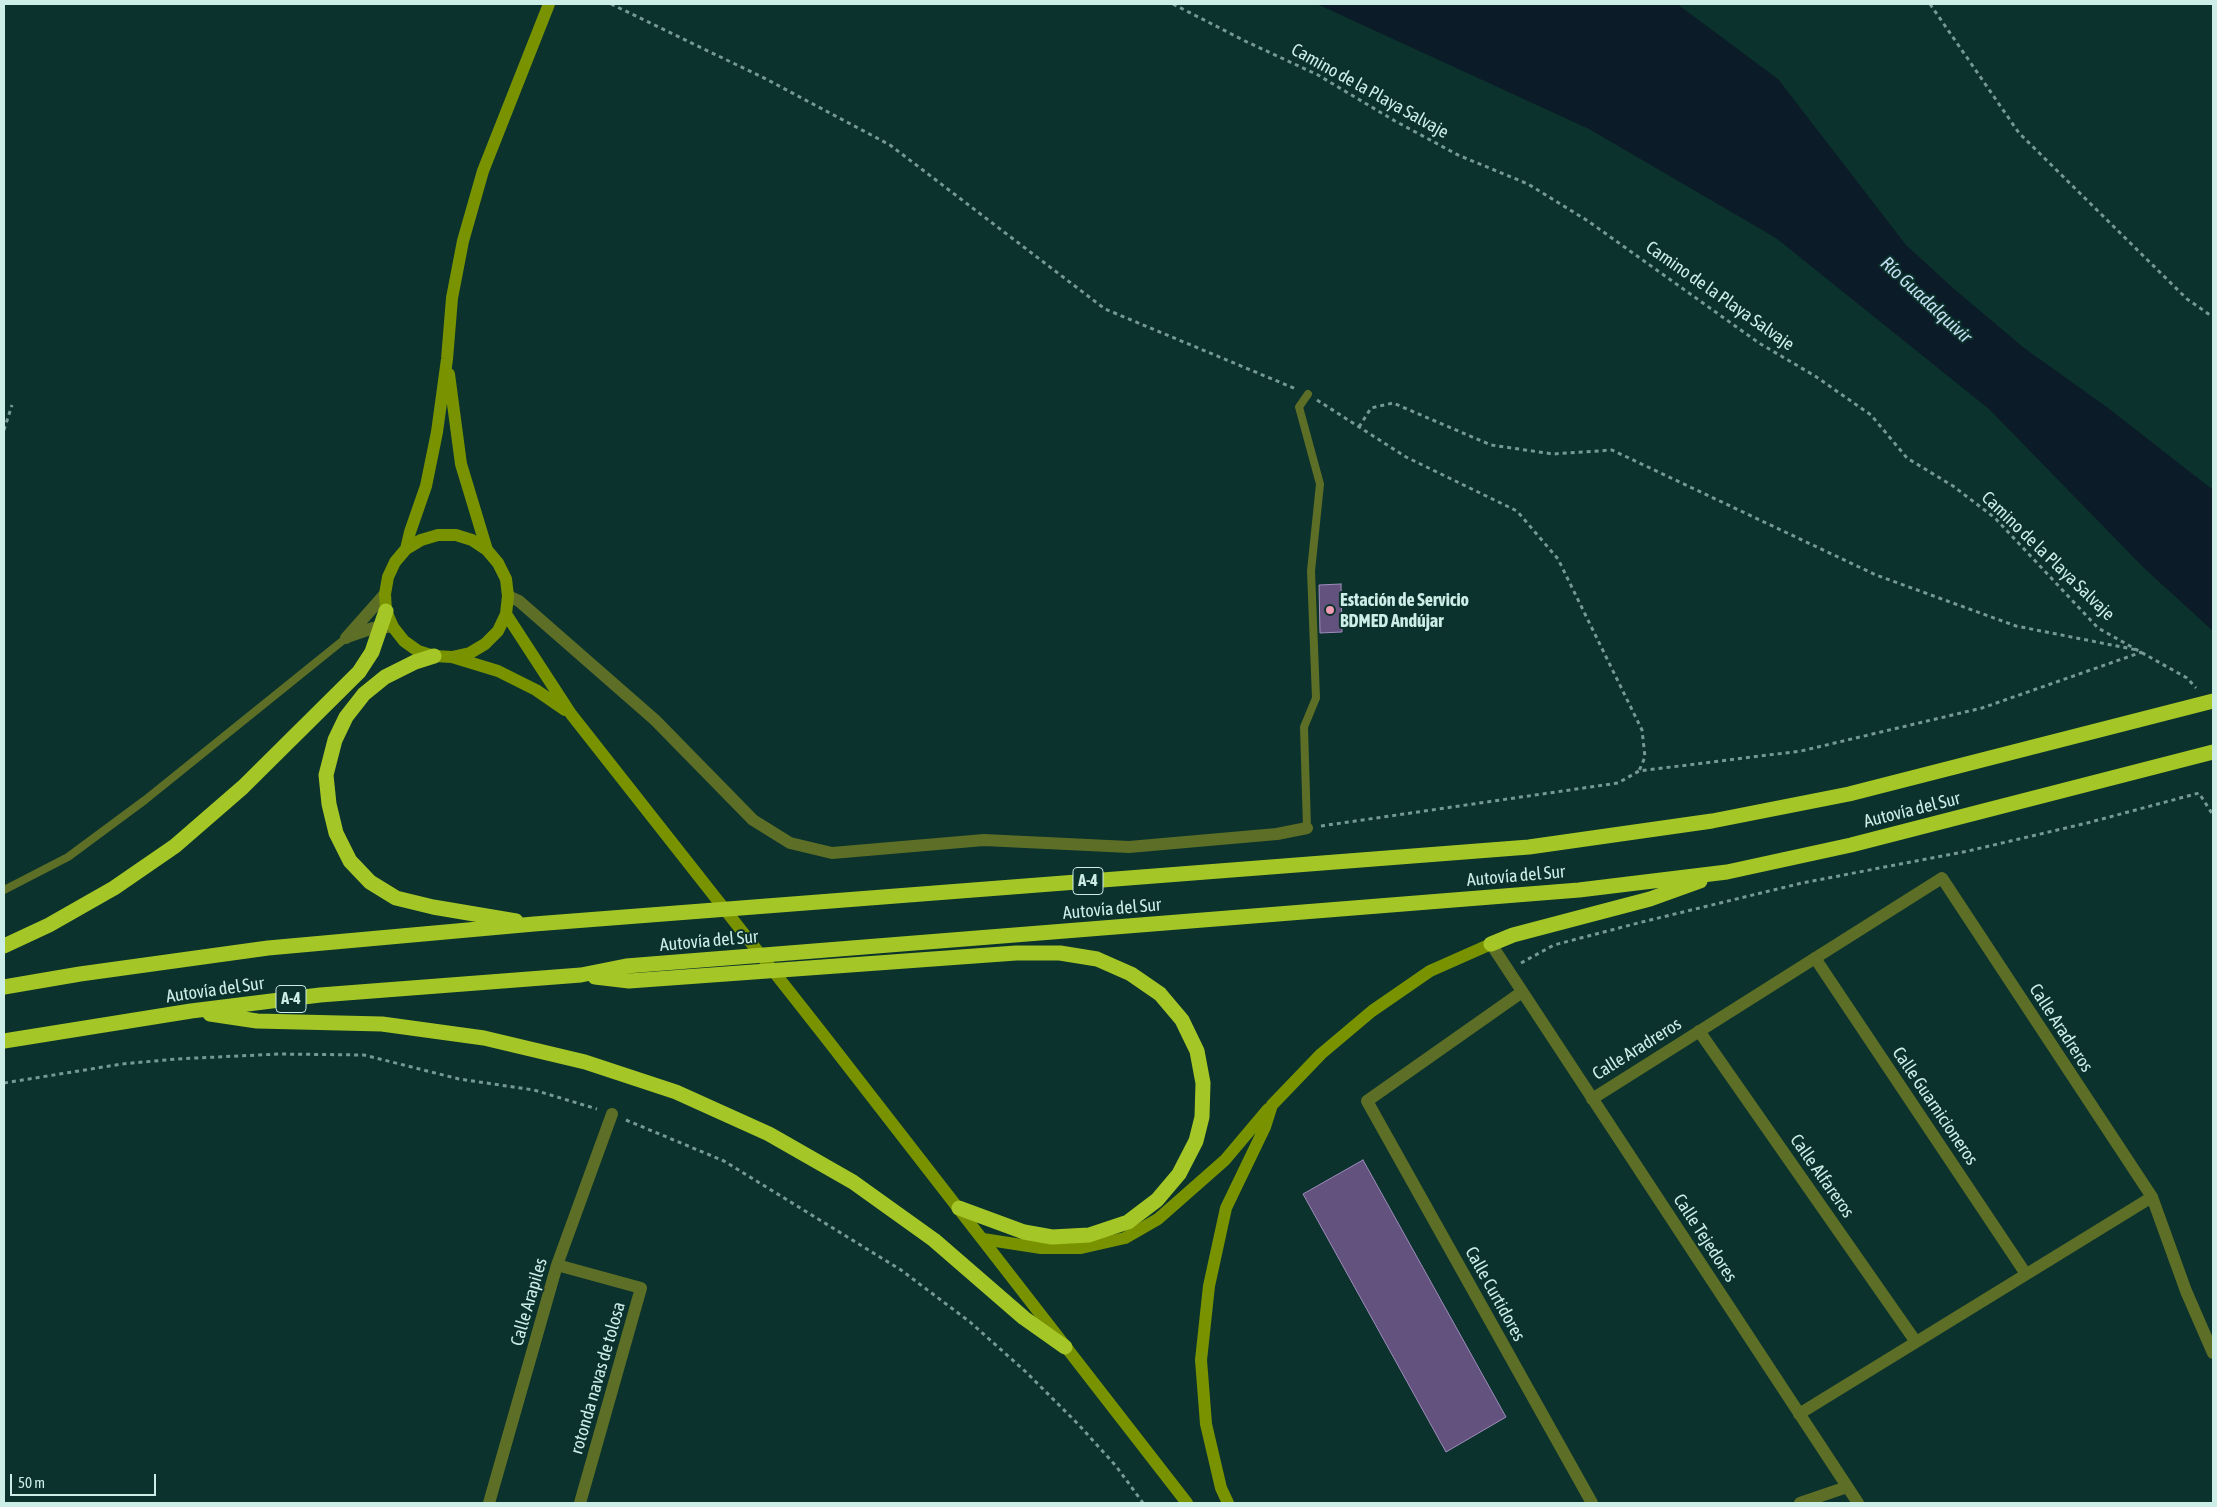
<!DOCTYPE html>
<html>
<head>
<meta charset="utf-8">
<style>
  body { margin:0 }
  #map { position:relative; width:2217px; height:1507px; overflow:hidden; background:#0b322c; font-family:"Asap Condensed",sans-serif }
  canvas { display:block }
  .frame { position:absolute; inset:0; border:5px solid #cceee7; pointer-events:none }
  .scale { position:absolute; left:10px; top:1474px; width:146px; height:22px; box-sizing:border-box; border:2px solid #cceee7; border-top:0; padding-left:6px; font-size:15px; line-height:18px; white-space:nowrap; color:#cceee7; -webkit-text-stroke:4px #0b322c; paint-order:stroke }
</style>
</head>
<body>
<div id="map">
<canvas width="2217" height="1507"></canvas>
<div class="frame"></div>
<div class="scale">50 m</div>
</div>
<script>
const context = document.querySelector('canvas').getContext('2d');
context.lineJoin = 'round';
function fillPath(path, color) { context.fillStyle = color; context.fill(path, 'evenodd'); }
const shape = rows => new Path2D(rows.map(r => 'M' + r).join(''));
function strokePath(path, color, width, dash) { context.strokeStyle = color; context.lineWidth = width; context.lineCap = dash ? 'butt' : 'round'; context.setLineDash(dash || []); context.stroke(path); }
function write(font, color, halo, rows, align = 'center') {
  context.font = font + ' "Asap Condensed",sans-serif'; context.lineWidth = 4; context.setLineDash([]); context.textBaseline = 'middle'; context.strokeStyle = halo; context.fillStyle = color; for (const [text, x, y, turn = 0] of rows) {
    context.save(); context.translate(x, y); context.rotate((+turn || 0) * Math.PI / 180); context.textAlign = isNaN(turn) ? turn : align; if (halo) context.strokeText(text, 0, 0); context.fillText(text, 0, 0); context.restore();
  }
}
fillPath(shape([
  [1317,4,1677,4,1778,79,1906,245,1953,288,2024,348,2108,408,2213,490,2213,631,2144,568,1989,409,1776,238,1589,129]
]), '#0b1b27');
const building = shape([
  [1341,584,1342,632,1320,633,1319,585,1341,584],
  [1363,1160,1506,1417,1446,1452,1303,1194,1363,1160]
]);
fillPath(building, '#63527e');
strokePath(building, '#9f8dbd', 1);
strokePath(shape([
  [611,4,766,79,890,145,1105,309,1296,389],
  [1173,4,1245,41,1318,75,1395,121,1458,155,1528,184,1588,221,1759,343,1815,376,1871,415,1907,458,1953,486,1995,518,2098,628,2187,678,2196,688],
  [1930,4,2019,133,2187,299,2213,317],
  [1317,400,1406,457,1517,511,1558,559,1642,730,1645,757,1639,771],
  [1359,427,1371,408,1393,403,1491,445,1553,454,1612,450,1876,575,2016,626,2137,650],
  [4,430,12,405],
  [1321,826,1618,783,1639,771,1801,751,1982,708,2142,652],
  [1521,963,1554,945,1638,923,1802,883,1968,851,2087,823,2199,793,2213,815],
  [4,1083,122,1064,176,1059,279,1054,364,1055,459,1079,534,1090,597,1109],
  [626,1120,724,1161,901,1270,970,1322,1026,1372,1078,1424,1116,1466,1143,1503]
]), '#759993', 3, [4, 4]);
strokePath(shape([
  [1307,828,1304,727,1316,698,1311,571,1320,484,1299,407,1308,394],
  [4,890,68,857,145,800,346,638]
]), '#5d6e26', 8);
strokePath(shape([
  [508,596,519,601,655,720,753,820,790,843,832,853,984,840,1129,847,1277,834,1307,828],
  [347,637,373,628,388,627],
  [346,638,385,594],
  [1491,944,1858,1503],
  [1815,958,2026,1274],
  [1522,992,1367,1101,1592,1503],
  [1699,1031,1916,1342],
  [1592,1099,1942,878,2152,1197,2186,1291,2213,1353],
  [557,1265,641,1288,580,1503],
  [1799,1414,2152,1197],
  [489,1503,557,1265,612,1114],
  [1800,1503,1847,1487]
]), '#5d6e26', 12);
strokePath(shape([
  [449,374,461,464,487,550],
  [406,549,410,532,426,486,437,432,447,359,452,298,463,241,483,171,549,4],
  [506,614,571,714,826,1038,1187,1503],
  [452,657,470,653,485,644,498,631,506,614,508,596,506,579,498,563,487,550,472,540,456,535,438,535,421,540,406,549,395,562,388,577,385,594,386,611,393,627,404,641,418,651,434,656,452,657,498,671,536,690,565,710],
  [983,1239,1041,1248,1081,1248,1125,1238,1158,1219,1225,1160,1268,1109],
  [1228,1503,1221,1488,1206,1424,1201,1360,1209,1286,1226,1208,1265,1127,1272,1105,1321,1054,1372,1011,1430,971,1491,944]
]), '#799300', 12);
strokePath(shape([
  [434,656,415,662,385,677,364,694,346,717,335,740,326,775,329,804,336,833,350,861,370,882,396,898,433,907,516,921],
  [1491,944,1513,935,1650,899,1700,881],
  [4,946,49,925,114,888,175,846,243,787,359,672,372,652,386,611],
  [595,977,629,981,1016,953,1060,953,1097,959,1131,974,1160,994,1182,1020,1197,1051,1203,1083,1202,1117,1196,1141,1179,1174,1157,1200,1128,1222,1089,1235,1052,1237,1024,1232,959,1208],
  [4,987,80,974,268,948,534,924,1529,847,1712,821,1849,794,2213,701],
  [210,1014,257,1021,382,1024,484,1038,585,1062,676,1092,769,1134,853,1182,934,1240,1024,1318,1065,1347],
  [4,1041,191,1011,320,995,581,975,626,966,1579,890,1727,872,1851,845,2213,752]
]), '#a5c627', 15);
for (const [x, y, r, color] of [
  [1330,610,5,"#f19ab3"]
]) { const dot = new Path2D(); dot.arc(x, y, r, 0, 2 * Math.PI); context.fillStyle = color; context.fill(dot); strokePath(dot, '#0b322c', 2); }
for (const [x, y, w] of [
  [1088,881,30],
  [291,999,30]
]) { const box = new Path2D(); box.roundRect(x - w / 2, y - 13.5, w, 27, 4); context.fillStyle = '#0b322c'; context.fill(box); strokePath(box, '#cceee7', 1); }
write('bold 16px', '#cceee7', null, [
  ["A-4",1088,881],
  ["A-4",291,999]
]);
write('18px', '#cceee7', '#0b322c', [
  ["Camino de la Playa Salvaje",1370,91,29],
  ["Camino de la Playa Salvaje",1720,296,35],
  ["Camino de la Playa Salvaje",2048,556,44],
  ["Autovía del Sur",1912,810,-14],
  ["Autovía del Sur",1516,876,-5],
  ["Autovía del Sur",1112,909,-5],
  ["Autovía del Sur",709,941,-5],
  ["Autovía del Sur",215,990,-8],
  ["Calle Aradreros",2061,1028,57],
  ["Calle Aradreros",1637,1049,-32],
  ["Calle Guarnicioneros",1935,1106,56],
  ["Calle Alfareros",1822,1176,55],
  ["Calle Tejedores",1705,1238,57],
  ["Calle Curtidores",1495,1294,61],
  ["Calle Arapiles",529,1302,-74],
  ["rotonda navas de tolosa",598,1378,-74]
]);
write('bold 18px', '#cceee7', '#0b322c', [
  ["Estación de Servicio",1340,600],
  ["BDMED Andújar",1340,621]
], 'left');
write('italic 19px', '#c4ddf1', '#0b322c', [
  ["Río Guadalquivir",1926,300,43]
]);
</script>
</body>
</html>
